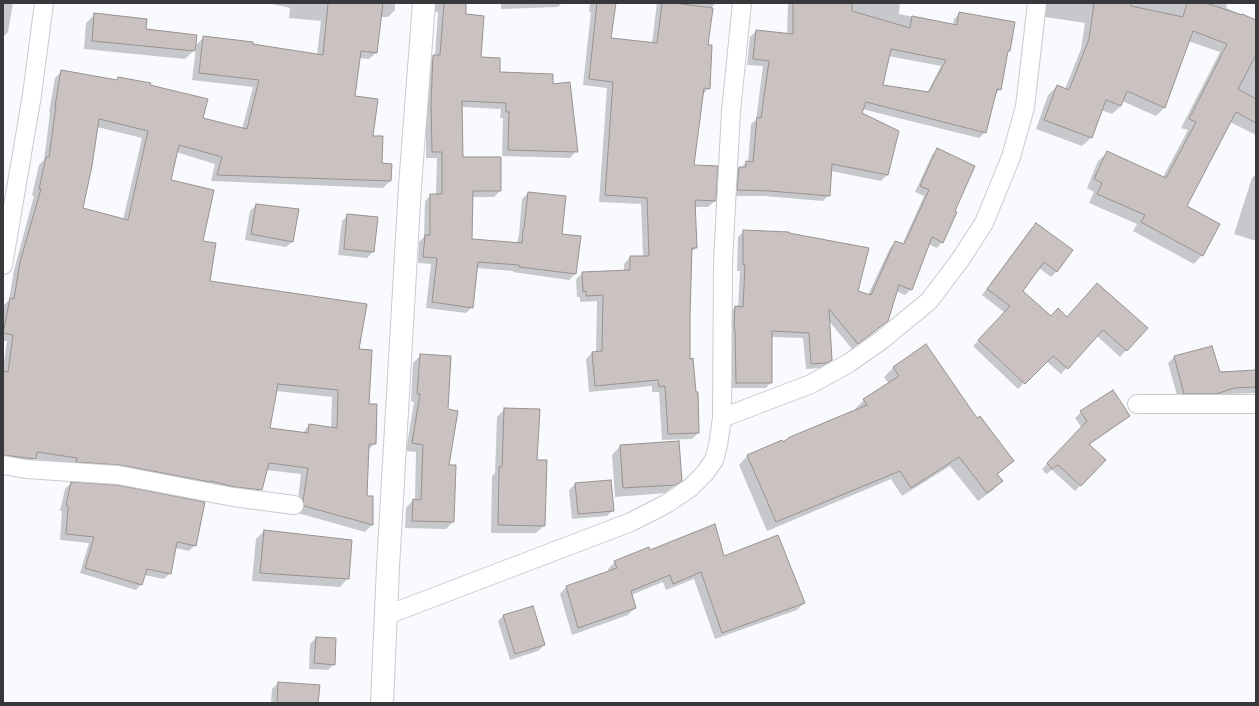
<!DOCTYPE html>
<html>
<head>
<meta charset="utf-8">
<style>
  body { margin:0 }
  #map { position:relative; width:1259px; height:706px; overflow:hidden; background:#f8fafe; font-family:"Open Sans",sans-serif }
  canvas { display:block }
  .frame { position:absolute; inset:0; border:4px solid #37383b; pointer-events:none }
</style>
</head>
<body>
<div id="map">
<canvas width="1259" height="706"></canvas>
<div class="frame"></div>
</div>
<script>
const context = document.querySelector('canvas').getContext('2d');
context.lineJoin = 'round';
function fillPath(path, color) { context.fillStyle = color; context.fill(path, 'evenodd'); }
const shape = rows => new Path2D(rows.map(r => 'M' + r).join(''));
function strokePath(path, color, width, dash) { context.strokeStyle = color; context.lineWidth = width; context.lineCap = dash ? 'butt' : 'round'; context.setLineDash(dash || []); context.stroke(path); }
fillPath(shape([
  [3,3,13,3,8,32,3,37],
  [272,3,395,3,395,10,388,17,380,17,376,53,369,59,359,58,354,97,372,137,381,164,391,165,390,181,383,188,211,181,215,164,176,152,169,181,201,241,209,282,358,350,375,443,368,450,366,497,372,525,365,532,298,513,297,508,301,474,266,470,261,490,254,497,70,464,34,459,28,466,3,462,3,369,7,341,3,341,3,306,9,300,14,270,34,196,32,195,39,165,44,160,50,113,49,112,55,78,62,71,116,81,118,78,149,86,202,118,242,129,253,87,192,80,196,48,185,59,84,49,86,23,95,14,195,46,204,37,317,55,321,21,289,18,290,8,272,4],
  [97,127,142,138,123,220,82,209],
  [276,391,332,397,331,428,309,425,302,434,269,429],
  [432,3,465,3,465,15,480,58,499,73,552,85,576,151,570,158,502,156,503,118,500,118,501,109,461,107,462,158,500,191,494,197,472,197,471,240,517,243,519,235,522,199,528,193,561,234,575,274,569,280,513,272,513,271,477,268,472,307,466,313,426,308,431,264,418,263,419,242,424,237,425,201,431,195,436,195,437,158,426,158,426,111,428,62,435,56,438,12,432,12],
  [501,3,562,3,558,7,501,9],
  [590,3,615,3,610,39,652,43,657,3,716,3,712,7,707,46,709,88,702,95,693,166,717,167,715,201,708,207,694,207,696,248,691,252,689,360,698,433,692,439,662,440,659,392,652,392,652,386,589,392,586,359,592,353,596,353,597,301,580,302,580,297,577,297,576,279,583,273,624,271,624,264,630,257,643,257,641,204,599,202,607,88,583,85,591,12,589,12],
  [788,3,900,3,899,14,953,25,954,19,960,13,1009,50,1007,53,1000,89,995,95,985,132,979,138,862,109,860,114,887,175,881,181,831,171,829,195,823,201,764,196,732,196,733,174,739,168,741,168,746,162,748,163,751,124,756,120,763,66,747,65,750,37,756,31,787,34],
  [888,56,941,66,927,93,882,86],
  [1036,3,1227,3,1226,8,1255,21,1256,19,1256,135,1230,122,1185,206,1202,255,1194,264,1133,231,1137,224,1089,203,1094,192,1087,188,1098,161,1107,153,1163,177,1188,130,1181,128,1220,52,1188,41,1164,108,1156,116,1122,101,1121,106,1112,114,1101,110,1091,138,1082,146,1036,129,1048,95,1057,86,1065,89,1081,49,1085,23,1039,16],
  [937,150,953,211,942,242,937,248,928,244,911,289,905,295,896,291,887,321,852,349,829,321,831,360,821,368,806,369,803,338,771,337,771,382,766,388,730,388,730,313,735,307,738,308,740,271,737,271,738,237,744,231,857,291,868,295,890,248,896,242,902,245,924,196,915,192,932,155],
  [1256,174,1256,241,1234,234,1252,178],
  [256,205,292,242,286,247,245,240,250,211],
  [348,215,373,252,367,258,338,255,342,221],
  [1036,224,1057,271,1051,277,1039,268,1022,291,1051,317,1146,328,1120,357,1096,335,1061,374,1046,361,1018,389,973,346,1005,313,982,295,1030,230],
  [926,346,977,419,1013,461,997,475,1002,481,993,490,978,501,950,466,902,496,891,479,767,531,739,465,748,455,783,443,856,411,855,409,864,400,889,384,884,377,893,368],
  [421,355,448,466,453,522,446,529,405,528,406,508,413,500,415,500,416,452,406,451,414,402,411,401,413,363],
  [1174,357,1219,373,1256,371,1256,393,1228,394,1209,399,1178,399,1168,363],
  [505,409,536,461,544,526,536,533,491,533,492,476,495,473,497,417],
  [1081,412,1129,416,1123,421,1089,445,1105,460,1075,491,1052,470,1046,474,1042,469,1082,428,1075,418],
  [620,446,681,480,666,493,615,497,612,455],
  [71,483,195,545,189,551,175,548,170,573,164,579,144,575,141,584,136,590,80,573,89,543,60,540,62,511,60,511,65,489],
  [575,484,613,510,607,516,572,519,569,490],
  [264,531,348,578,340,587,252,581,256,539],
  [650,551,723,557,804,603,797,610,715,639,694,579,666,590,663,582,631,595,635,608,628,615,572,635,560,594,566,587,609,572,608,569,615,562],
  [504,615,544,645,538,651,510,660,498,621],
  [316,638,334,664,328,670,309,669,310,644],
  [278,683,317,703,271,703,272,689]
]), '#0003');
const building = shape([
  [328,3,383,3,377,53,361,51,355,96,378,99,373,136,383,136,382,163,392,164,391,181,217,175,222,157,179,145,171,180,214,190,203,241,216,243,210,281,367,304,359,349,372,350,369,404,377,404,376,444,369,444,367,496,373,496,373,525,304,506,303,501,308,468,269,463,262,490,235,487,210,481,210,482,120,465,76,462,77,458,37,452,36,459,3,455,3,371,8,372,13,335,3,333,10,298,14,299,20,262,41,189,39,189,46,157,49,157,56,106,55,106,61,70,117,80,118,77,151,83,150,85,208,99,203,118,247,129,259,80,199,73,203,36,253,42,253,44,323,55,328,3],
  [99,119,148,131,128,220,83,208,92,166,99,119],
  [278,384,338,390,337,428,309,424,308,433,270,428,278,384],
  [444,3,466,3,466,14,484,16,481,57,500,58,500,72,553,74,553,84,570,82,578,152,508,150,509,112,506,112,506,103,462,101,463,157,501,157,501,191,473,191,472,239,522,243,523,229,524,229,528,192,566,196,562,234,581,236,576,274,519,267,519,265,478,262,473,308,432,302,437,258,423,257,425,235,430,235,430,194,442,194,442,152,432,152,431,104,433,55,440,55,444,3],
  [597,3,616,3,611,38,657,43,662,3,674,3,713,8,708,45,712,45,710,89,704,88,694,165,718,166,716,201,695,200,697,248,692,248,690,316,690,359,693,358,696,392,698,392,699,433,668,434,665,386,659,387,658,380,595,386,592,352,602,351,603,295,586,296,586,291,583,292,582,272,630,270,630,256,649,256,647,198,605,195,613,82,589,79,597,3],
  [793,3,852,3,852,11,910,28,912,16,957,25,959,12,1015,22,1010,51,1008,51,1001,90,997,89,986,133,866,102,862,113,899,131,888,175,832,164,830,196,770,191,737,190,739,167,746,167,746,161,753,162,757,117,761,118,769,61,753,59,756,30,793,34,793,3],
  [891,49,946,60,929,92,883,85,891,49],
  [1094,3,1131,3,1131,6,1183,17,1187,3,1206,3,1242,15,1242,14,1256,20,1256,55,1238,89,1256,99,1256,123,1236,112,1187,206,1220,224,1203,256,1141,222,1145,215,1097,194,1102,183,1094,179,1107,151,1166,178,1196,122,1189,119,1227,44,1193,31,1165,108,1127,91,1121,106,1106,100,1092,138,1044,120,1057,85,1069,90,1089,39,1094,3],
  [94,13,147,19,146,29,197,35,195,51,92,41,94,13],
  [937,148,975,166,955,211,957,212,943,243,932,237,912,290,899,285,888,321,858,344,829,309,832,360,827,363,811,364,809,333,772,331,772,383,736,383,735,329,734,329,735,306,743,307,745,265,743,265,743,230,789,232,789,233,869,248,858,291,871,295,895,241,904,244,929,190,920,186,937,148],
  [256,204,299,209,293,242,251,234,256,204],
  [347,214,378,217,374,252,344,249,347,214],
  [1036,223,1073,250,1057,272,1044,262,1023,291,1051,316,1058,308,1067,317,1097,283,1148,328,1127,351,1103,330,1068,369,1053,356,1025,384,978,340,1010,306,987,289,1036,223],
  [926,344,977,418,980,416,1014,461,997,474,1003,481,987,493,959,457,911,488,900,471,776,522,747,455,782,440,783,442,790,437,867,405,863,399,899,376,893,367,926,344],
  [1212,346,1220,372,1256,370,1256,387,1234,388,1216,394,1184,394,1174,356,1212,346],
  [420,354,451,356,448,409,458,411,449,465,456,465,454,522,412,521,413,499,421,500,423,445,412,443,420,394,417,394,420,354],
  [1113,390,1130,416,1089,444,1106,460,1081,486,1058,465,1052,469,1047,463,1087,421,1080,411,1113,390],
  [504,408,540,409,537,460,547,460,545,526,498,525,499,467,502,467,504,408],
  [679,441,682,481,676,485,623,488,620,445,679,441],
  [611,480,614,511,578,514,575,483,611,480],
  [71,482,117,485,205,502,196,546,177,542,171,574,147,569,142,585,85,568,94,537,66,534,68,506,66,505,71,482],
  [715,524,724,556,778,535,805,603,722,633,701,572,673,584,670,575,631,591,636,608,578,628,566,586,617,568,614,561,649,547,650,550,715,524],
  [264,530,352,540,349,579,260,573,264,530],
  [533,606,545,645,515,654,503,615,533,606],
  [316,637,336,638,335,665,314,663,316,637],
  [278,682,320,685,318,703,277,703,278,682]
]);
fillPath(building, '#c9c2c1');
strokePath(building, '#989190', 1);
const street = shape([
  [3,265,32,95,44,3],
  [1137,404,1256,404],
  [722,418,811,384,849,363,883,339,929,301,960,260,984,223,1011,157,1025,107,1037,3],
  [3,465,26,469,118,475,233,497,294,505],
  [387,615,631,522,666,504,690,488,705,473,714,460,718,445,722,418,723,262,731,111,742,3]
]);
const secondary = shape([
  [382,703,388,567,410,186,424,3]
]);
strokePath(street, '#c8cad0', 20);
strokePath(secondary, '#c8cad0', 24);
strokePath(street, '#fff', 18);
strokePath(secondary, '#fff', 22);
</script>
</body>
</html>
